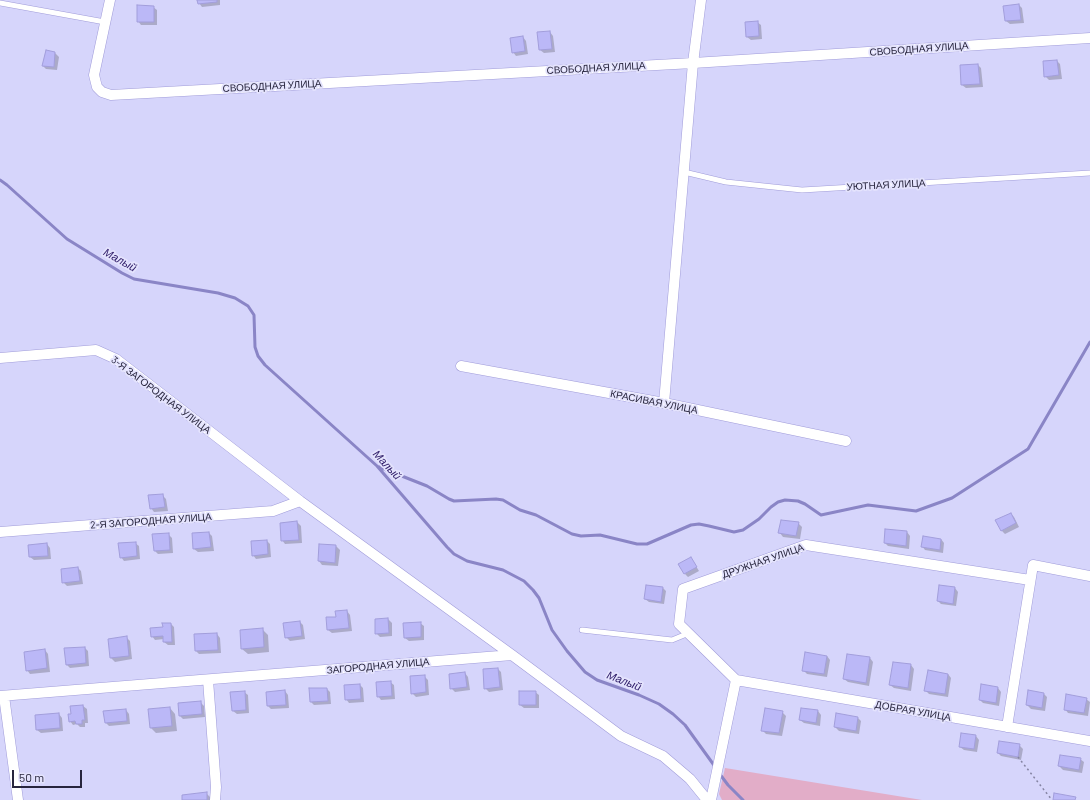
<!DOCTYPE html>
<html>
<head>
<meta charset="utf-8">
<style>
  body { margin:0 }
  #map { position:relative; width:1090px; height:800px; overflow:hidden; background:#d6d5fb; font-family:Barlow,sans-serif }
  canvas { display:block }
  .scale { position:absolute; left:12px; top:770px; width:70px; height:18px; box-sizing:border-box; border:2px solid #27253d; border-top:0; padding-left:5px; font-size:12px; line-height:14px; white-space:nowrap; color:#27253d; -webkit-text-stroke:3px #e4e3fd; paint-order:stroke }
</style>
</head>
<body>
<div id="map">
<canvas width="1090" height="800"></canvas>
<div class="scale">50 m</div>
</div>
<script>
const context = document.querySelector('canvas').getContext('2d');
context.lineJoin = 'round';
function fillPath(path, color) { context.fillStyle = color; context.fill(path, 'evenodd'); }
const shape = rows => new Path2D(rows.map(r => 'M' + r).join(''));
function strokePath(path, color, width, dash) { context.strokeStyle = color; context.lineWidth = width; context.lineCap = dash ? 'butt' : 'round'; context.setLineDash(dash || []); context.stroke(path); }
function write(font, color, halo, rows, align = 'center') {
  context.font = font + ' Barlow,sans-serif'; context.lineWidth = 3.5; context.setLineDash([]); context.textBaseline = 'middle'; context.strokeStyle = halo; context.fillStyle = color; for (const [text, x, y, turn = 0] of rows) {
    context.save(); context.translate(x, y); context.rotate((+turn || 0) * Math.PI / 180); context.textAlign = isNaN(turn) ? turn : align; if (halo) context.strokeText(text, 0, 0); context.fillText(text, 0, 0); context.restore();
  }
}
fillPath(shape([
  [725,768,922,800,722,800,719,794]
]), '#e2adc8');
fillPath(shape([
  [198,0,220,0,220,5,202,7,199,3],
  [1019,5,1022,8,1024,23,1010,24,1006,21],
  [153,7,157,10,157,25,141,25,138,21],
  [757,22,761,25,762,39,751,40,747,37],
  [550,32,553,36,555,52,544,53,540,50],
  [523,37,526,41,528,54,516,56,513,52],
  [47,51,55,53,59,57,57,70,46,69,43,66],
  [1057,61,1060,64,1062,79,1049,80,1045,76],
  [978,65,981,68,983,87,966,88,962,85],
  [162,495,166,499,168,511,154,512,151,508],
  [1011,514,1014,517,1019,527,1005,534,1002,531,997,521],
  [297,522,301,526,302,543,285,544,282,540],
  [798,523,802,527,800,539,783,537,780,533],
  [907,532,910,536,909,549,888,546,885,543],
  [209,533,212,536,214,551,198,552,194,549],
  [168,534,172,538,173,553,158,554,155,551],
  [941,539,944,543,943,553,925,550,922,546],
  [267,541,270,544,271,557,256,559,253,555],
  [135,543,139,546,140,559,124,561,121,557],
  [47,544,50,548,51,559,34,560,30,557],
  [320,545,336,546,340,550,338,566,322,565,319,561],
  [691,558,699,571,688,577,685,574],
  [78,568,81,571,83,584,67,586,63,582],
  [940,586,955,588,958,592,956,606,941,604,938,601],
  [663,588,666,591,664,604,649,602,645,599],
  [347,611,350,615,352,631,332,633,328,630,337,617],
  [388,619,392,623,392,636,380,637,376,633],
  [300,622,303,625,305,639,290,641,286,637],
  [420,623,424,626,424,640,409,641,405,638],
  [171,624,174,627,175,645,168,645,164,642,164,639,155,640,152,636],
  [262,629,268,635,269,652,248,654,242,649],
  [217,634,220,638,221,653,199,654,196,651],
  [126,637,130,641,132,659,115,662,111,658,109,639],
  [85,648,88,651,89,666,70,668,66,664],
  [45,650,48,654,50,672,30,674,27,670],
  [848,655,870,658,873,662,869,686,848,682,844,679],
  [827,656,830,660,827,677,807,674,803,670],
  [911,665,914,669,911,691,894,688,890,685],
  [498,669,501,672,503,690,489,692,485,688],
  [929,671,948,674,951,678,948,697,929,694,925,690],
  [465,673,468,677,470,690,455,692,451,688],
  [424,676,428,680,429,695,416,697,412,693],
  [390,682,394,685,395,699,381,700,378,696],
  [360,685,363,688,364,702,349,703,346,699],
  [982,685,998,688,1001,692,999,706,983,703,980,700],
  [327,689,330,692,331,704,314,705,311,702],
  [285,691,288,695,289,708,271,709,268,706],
  [1029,691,1044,694,1047,697,1045,711,1031,709,1027,705],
  [244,692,248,695,249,713,237,714,233,711],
  [535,692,539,695,539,708,524,708,520,705],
  [1086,699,1090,702,1088,716,1068,713,1065,709],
  [200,702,204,706,205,717,183,719,180,716],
  [83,706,87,709,88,723,85,723,85,727,80,727,77,724,73,725,70,721],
  [170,708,175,714,177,731,156,733,151,728],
  [802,709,818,711,821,715,820,726,804,723,800,720],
  [126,710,129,714,130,724,109,726,105,722],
  [782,712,786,716,782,736,766,734,762,730],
  [59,714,62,718,63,731,41,733,37,730],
  [858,718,861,721,859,734,839,731,835,727],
  [976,736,979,740,977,752,964,750,960,747],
  [1019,745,1023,749,1021,760,1001,756,998,753],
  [1080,759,1084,762,1082,773,1063,770,1059,766],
  [206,793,213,800,183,800]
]), '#0003');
strokePath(shape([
  [0,180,7,185,67,239,122,273,134,279,218,293,235,298,248,306,254,315,255,347,258,356,265,365,377,466,447,547,454,554,467,561,503,570,524,581,533,590,539,598,552,630,567,651,585,672,597,680,639,695,659,704,673,714,685,725,716,768],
  [379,467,427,486,449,499,454,501,496,499,503,500,520,510,536,515,572,534,581,536,600,535,637,544,647,544,691,525,699,524,709,526,734,532,743,530,759,519,771,507,778,502,785,500,798,501,805,504,821,515,868,505,916,511,952,498,1028,449,1090,342],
  [719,773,728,785,743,800]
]), '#8a85c6', 3);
const building = shape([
  [197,0,217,0,217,2,198,4,197,0],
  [1019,4,1021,20,1005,21,1003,6,1019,4],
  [137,5,154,6,154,22,137,22,137,5],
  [758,21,759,36,746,37,745,22,758,21],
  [550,31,552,49,539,50,537,32,550,31],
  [523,36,525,51,512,53,510,38,523,36],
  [46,50,55,52,54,67,42,66,46,50],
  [1057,60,1059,75,1044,77,1043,61,1057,60],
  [978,64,980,84,961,85,960,65,978,64],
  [163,494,165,507,150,509,148,495,163,494],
  [1011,513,1016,523,1001,531,995,520,1011,513],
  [781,520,799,522,796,536,778,533,781,520],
  [297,521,299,540,281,541,280,523,297,521],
  [885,529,907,531,906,546,884,543,885,529],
  [209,532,211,547,193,549,192,533,209,532],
  [169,533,170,550,154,551,152,534,169,533],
  [923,536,941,539,940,550,921,547,923,536],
  [267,540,268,554,252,556,251,541,267,540],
  [136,542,137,556,120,558,118,543,136,542],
  [47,543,48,556,29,557,28,545,47,543],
  [319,544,336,545,335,563,318,561,319,544],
  [691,557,697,567,684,574,678,564,691,557],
  [78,567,80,581,62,583,61,569,78,567],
  [646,585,663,587,661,602,644,599,646,585],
  [939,585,955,587,953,604,937,601,939,585],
  [347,610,349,628,327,630,326,617,336,617,335,611,347,610],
  [388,618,389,633,375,634,375,619,388,618],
  [300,621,302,636,285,638,283,623,300,621],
  [421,622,421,637,404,638,403,623,421,622],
  [162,623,171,623,172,642,163,642,163,636,151,637,150,628,163,627,162,623],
  [263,628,264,647,241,649,240,630,263,628],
  [217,633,218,650,195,651,194,634,217,633],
  [127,636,129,656,110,658,108,639,127,636],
  [85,647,86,663,66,665,64,648,85,647],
  [45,649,47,668,26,671,24,652,45,649],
  [805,652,827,656,824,674,802,671,805,652],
  [847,654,870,657,866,683,843,679,847,654],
  [893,662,911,664,908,688,889,685,893,662],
  [498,668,500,687,484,689,483,669,498,668],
  [928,670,948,674,945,694,924,691,928,670],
  [465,672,467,687,450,689,449,674,465,672],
  [425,675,426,692,411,694,410,676,425,675],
  [391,681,392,696,377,697,376,682,391,681],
  [360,684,361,699,345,700,344,685,360,684],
  [981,684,998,687,996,703,979,700,981,684],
  [309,688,327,688,328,701,310,702,309,688],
  [285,690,286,705,267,706,266,692,285,690],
  [1028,690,1044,693,1042,708,1026,705,1028,690],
  [245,691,246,710,232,711,230,692,245,691],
  [519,691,536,691,536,705,519,705,519,691],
  [1066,694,1087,698,1084,713,1064,710,1066,694],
  [201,701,202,714,179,716,178,703,201,701],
  [83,705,85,720,82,720,82,724,76,724,75,721,69,722,68,714,71,714,70,706,83,705],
  [170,707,172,726,150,728,148,709,170,707],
  [765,708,783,711,779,733,761,731,765,708],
  [801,708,818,710,816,723,799,720,801,708],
  [126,709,127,721,105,723,103,711,126,709],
  [59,713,60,728,36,730,35,715,59,713],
  [836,713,858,717,856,731,834,727,836,713],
  [961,733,976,735,974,749,959,747,961,733],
  [999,741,1020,744,1018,757,997,753,999,741],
  [1060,755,1081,758,1079,770,1058,766,1060,755],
  [207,792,207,800,182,800,182,795,207,792],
  [1054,793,1076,797,1075,800,1053,800,1054,793]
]);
fillPath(building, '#bbb8f7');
strokePath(building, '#a29edb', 1);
const lane = shape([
  [0,3,105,22],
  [684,172,726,182,802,190,1090,173],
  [582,630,672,640,689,633]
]);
const street = shape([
  [110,0,94,75,97,87,102,92,111,95,693,63,1090,38],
  [0,358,96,350,116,359,300,501,512,655],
  [461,366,664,403,846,441],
  [664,403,693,63,701,0],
  [0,532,273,511,300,501],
  [208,680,216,787,215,800],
  [736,680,679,624,683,589,806,545,1030,580],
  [736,680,1090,741],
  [0,696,512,655,621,736,663,756,690,779,707,800],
  [4,696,18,800],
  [1007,727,1033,565,1090,576],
  [711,800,736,680]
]);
strokePath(lane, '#a09cd9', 6);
strokePath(street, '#a09cd9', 11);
strokePath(shape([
  [1018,757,1052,800]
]), '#8584a3', 1.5, [2, 3]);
strokePath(lane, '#fff', 5);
strokePath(street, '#fff', 10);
write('10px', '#27253d', '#e4e3fd', [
  ["СВОБОДНАЯ УЛИЦА",919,49,-4],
  ["СВОБОДНАЯ УЛИЦА",596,68,-3],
  ["СВОБОДНАЯ УЛИЦА",272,86,-3],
  ["УЮТНАЯ УЛИЦА",886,185,-3],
  ["3-Я ЗАГОРОДНАЯ УЛИЦА",161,395,37],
  ["КРАСИВАЯ УЛИЦА",654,402,11],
  ["2-Я ЗАГОРОДНАЯ УЛИЦА",151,521,-4],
  ["ДРУЖНАЯ УЛИЦА",763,561,-19],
  ["ЗАГОРОДНАЯ УЛИЦА",378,666,-5],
  ["ДОБРАЯ УЛИЦА",913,711,10]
]);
write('italic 11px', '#2b1966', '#e4e3fd', [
  ["Малый",120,260,29],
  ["Малый",387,465,47],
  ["Малый",624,681,21]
]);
</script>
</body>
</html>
